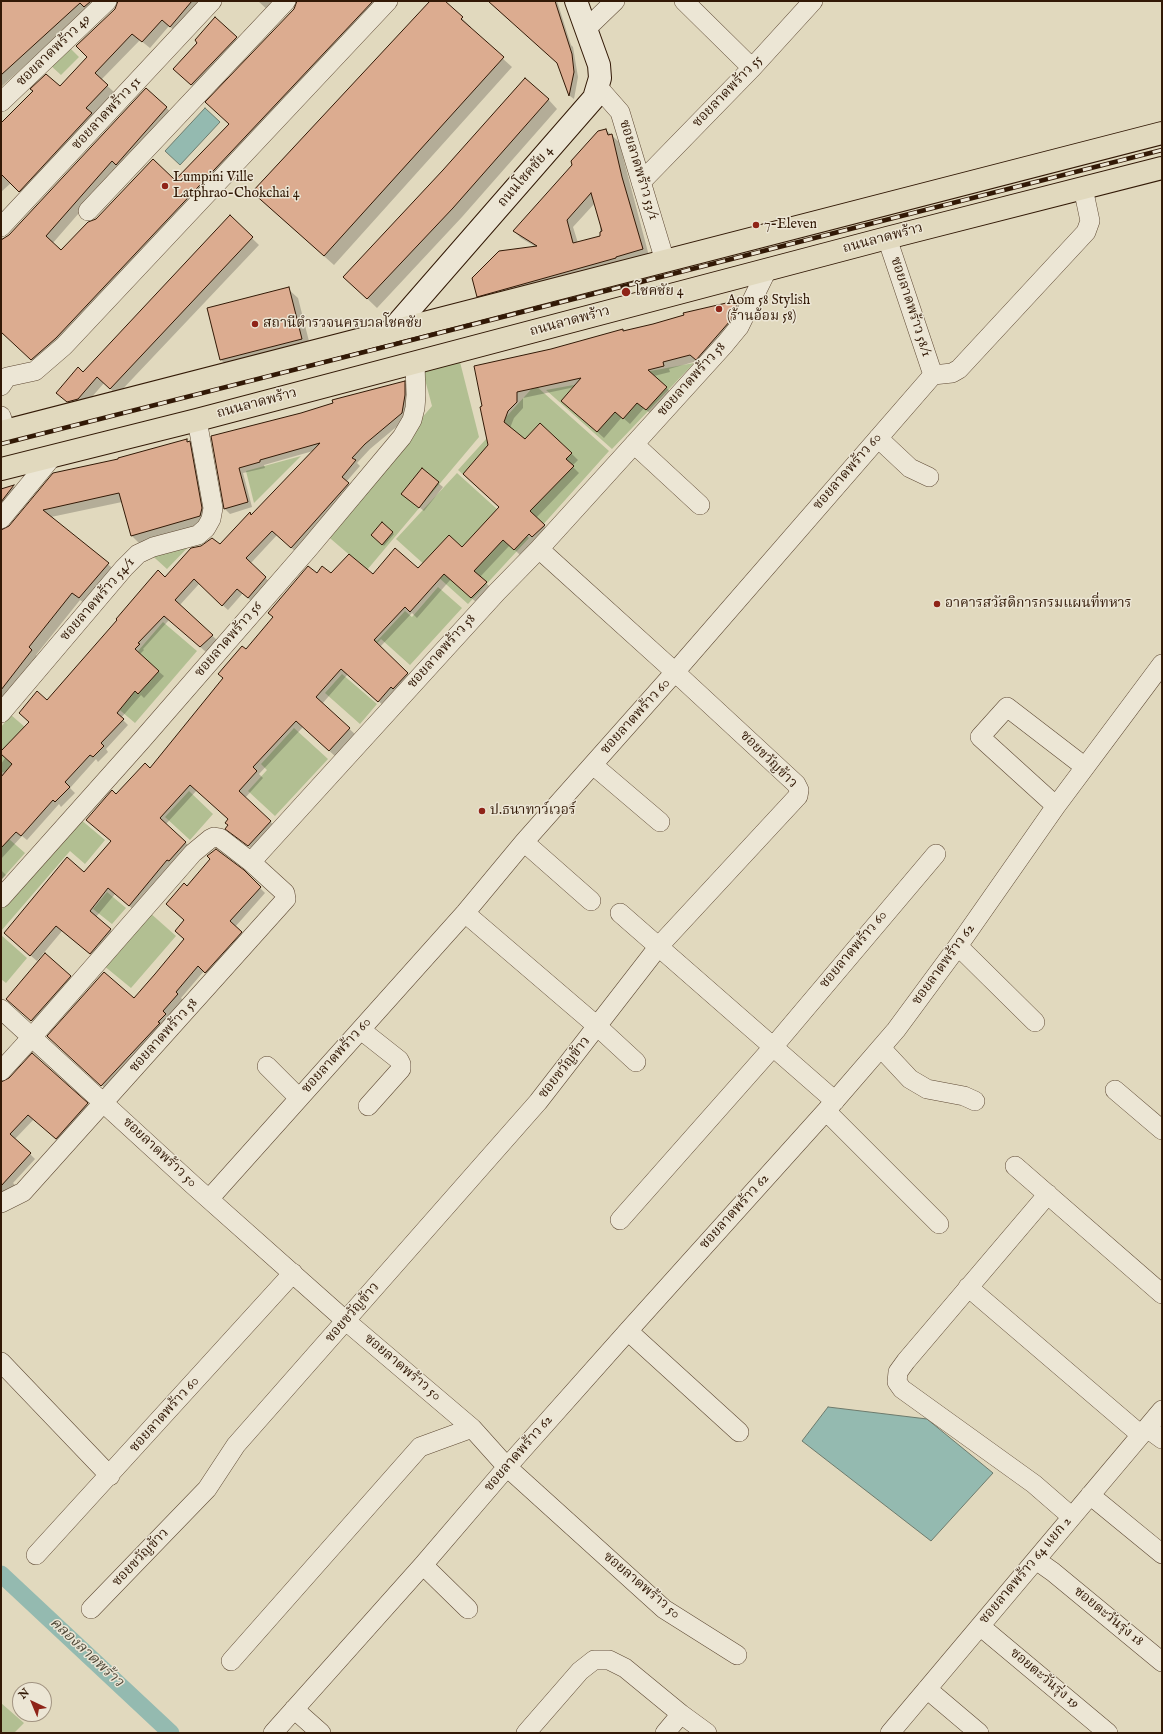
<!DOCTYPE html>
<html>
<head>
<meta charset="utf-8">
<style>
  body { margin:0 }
  #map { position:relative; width:1163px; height:1734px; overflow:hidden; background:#e1d9be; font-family:"IM FELL English",serif }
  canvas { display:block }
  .frame { position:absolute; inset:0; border:2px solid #321906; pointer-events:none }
  .north { position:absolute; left:12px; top:1682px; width:40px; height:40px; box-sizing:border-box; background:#ece6d5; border:1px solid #a29482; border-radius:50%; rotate:316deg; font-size:11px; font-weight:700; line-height:16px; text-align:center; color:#321906 }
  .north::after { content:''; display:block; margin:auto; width:14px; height:18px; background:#8f2418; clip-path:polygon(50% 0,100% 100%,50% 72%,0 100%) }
</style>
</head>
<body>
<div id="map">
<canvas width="1163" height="1734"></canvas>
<div class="frame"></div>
<div class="north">N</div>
</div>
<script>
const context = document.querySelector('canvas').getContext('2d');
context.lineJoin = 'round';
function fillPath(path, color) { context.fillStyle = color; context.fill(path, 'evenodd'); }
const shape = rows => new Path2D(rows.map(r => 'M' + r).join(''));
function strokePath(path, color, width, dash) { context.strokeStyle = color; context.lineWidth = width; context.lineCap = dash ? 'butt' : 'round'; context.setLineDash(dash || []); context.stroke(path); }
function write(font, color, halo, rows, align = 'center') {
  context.font = font + ' "IM FELL English","Noto Serif Thai",serif'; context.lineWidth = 3; context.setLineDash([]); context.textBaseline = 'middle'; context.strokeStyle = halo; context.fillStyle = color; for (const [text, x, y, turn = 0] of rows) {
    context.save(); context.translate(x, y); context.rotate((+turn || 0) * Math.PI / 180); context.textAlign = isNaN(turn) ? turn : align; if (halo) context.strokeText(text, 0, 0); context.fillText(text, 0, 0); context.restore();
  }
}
fillPath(shape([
  [67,45,79,57,61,75,49,64],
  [460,362,479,437,367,570,324,533,432,406,423,372],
  [694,363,612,449,546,390],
  [535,385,609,451,532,537,458,470],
  [301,456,254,503,246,471],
  [457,473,529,538,468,604,396,539],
  [196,539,167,569,146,550],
  [438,587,462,608,410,665,381,639,363,659,370,634,377,641,405,611,412,617],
  [163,622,197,651,135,723,101,694],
  [342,674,377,704,360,724,325,693],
  [11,715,48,747,17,782,4,772,1,773,1,727],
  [294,728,328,759,275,816,248,791,267,770,261,764],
  [189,791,213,814,190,840,165,817],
  [80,819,105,840,85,864,70,851,1,931,1,910],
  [9,839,25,853,1,880,1,848],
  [107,892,126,908,112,924,93,909],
  [149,912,176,936,131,988,103,965],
  [1,935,27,958,6,983,1,979],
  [1,1703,24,1723,14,1733,1,1733]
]), '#b2bf92');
const water = shape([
  [205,108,220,122,180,165,165,151,205,108],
  [828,1407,927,1419,993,1473,931,1541,802,1441,828,1407]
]);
fillPath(water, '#94bab0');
strokePath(water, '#6d7a6c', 1);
fillPath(shape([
  [6,1,106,1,88,9,1,87,1,6],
  [119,1,206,1,177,33,169,26,150,48,140,40,101,80,114,92,93,115,26,198,11,183,1,192,1,124,60,87,88,57,116,9],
  [258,1,284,1,272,14],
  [298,1,387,1,39,366,1,332,1,239,9,236,146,89,173,114,119,167,52,244,61,252,175,181,230,124,295,9],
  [431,1,444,1,471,27,470,29,512,67,334,265,263,202],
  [488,1,557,1,571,45,573,47,578,77,574,99,570,96,559,63,513,21,511,22],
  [215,19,240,42,196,89,179,74],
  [548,99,557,109,462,217,377,308,354,286],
  [606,130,619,142,649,256,484,303,478,296,536,247,521,238,514,231],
  [595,203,600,221,600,237,578,243,573,227],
  [230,217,259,245,117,395,104,383,84,406,74,408,64,399,84,374],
  [288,289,298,298,311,349,231,369,221,360,209,309],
  [735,302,742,309,743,314,697,361,669,369,670,372,654,376,673,394,653,416,644,408,630,424,622,417,604,438,569,407,575,387,523,398,523,408,514,418,510,428,525,440,571,453,578,460,572,466,579,473,536,518,551,532,521,556,510,545,480,577,492,589,478,604,451,579,417,618,412,613,380,647,414,680,385,707,348,674,322,704,356,735,336,757,303,727,259,774,263,778,245,798,277,828,255,851,233,835,229,826,229,820,197,790,166,824,192,849,135,911,115,894,96,917,117,936,97,960,62,931,37,961,11,939,84,873,111,841,116,796,150,769,246,650,317,574,373,575,418,570,462,548,500,507,489,445,481,407,551,350,622,330,624,332,653,324],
  [404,382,409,387,407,418,370,449,357,463,360,466,346,482,353,489,296,552,277,535,250,564,271,583,253,603,243,593,228,610,199,584,179,606,217,640,206,652,169,620,143,649,144,650,139,655,164,676,144,698,141,695,121,718,128,725,106,749,108,752,98,762,96,759,70,788,75,793,61,807,59,804,27,840,22,836,1,859,1,764,30,722,47,701,165,578,220,545,250,513,253,515,313,451,264,465,265,468,243,473,252,507,230,514,225,509,212,436,301,414],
  [186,440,197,450,207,523,139,543,132,536,122,502,51,517,116,571,87,605,80,600,36,655,39,658,6,701,1,698,1,531,5,530,119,460],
  [422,470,443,487,424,511,407,498],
  [14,487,21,494,1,520,1,490],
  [382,523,394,534,384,546,372,535],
  [1,870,6,875,1,880],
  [243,871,265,893,235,927,246,938,211,978,204,971,181,998,183,1000,107,1090,54,1042,134,999,186,940,187,887],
  [70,977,77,983,39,1027,14,1005],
  [33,1054,92,1109,61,1144,34,1119,15,1139,35,1159,13,1183,16,1186,1,1194,1,1083,5,1082]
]), '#0003');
strokePath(shape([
  [1,1574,171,1733]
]), '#94bab0', 17);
const building = shape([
  [1,1,91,1,84,7,80,3,1,75,1,1],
  [118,1,192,1,170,27,162,20,142,42,132,34,95,73,108,85,86,108,92,113,19,192,1,174,1,123,33,91,30,89,46,74,60,86,87,57,76,46,115,9,118,1],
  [297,1,373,1,56,338,31,360,1,332,1,240,9,235,146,88,167,107,116,165,112,161,46,236,61,250,88,222,96,219,153,159,175,180,229,124,205,102,294,9,297,1],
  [430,1,445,1,463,17,461,19,504,57,324,256,252,192,430,1],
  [488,1,555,1,572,54,574,72,569,96,557,63,488,1],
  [215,17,237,37,191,85,173,69,197,43,195,40,215,17],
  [525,78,549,99,453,208,367,299,343,277,443,170,525,78],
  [606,129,608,135,612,134,622,177,643,249,616,257,616,258,477,297,472,278,499,251,537,246,513,231,572,165,571,161,598,131,606,129],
  [591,193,602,231,600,232,600,236,573,243,567,220,591,193],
  [230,215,253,237,110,389,97,377,78,399,67,402,56,393,78,367,83,372,230,215],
  [289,287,302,339,220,360,207,308,289,287],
  [735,301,737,307,730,321,696,360,690,355,663,362,664,366,648,370,667,387,646,410,637,403,623,419,615,412,597,432,561,401,581,378,517,392,517,402,508,411,504,422,525,439,540,423,572,453,566,459,574,466,530,511,545,525,532,537,529,534,514,550,503,540,474,571,487,582,471,598,444,574,410,612,405,607,374,640,408,673,393,689,391,687,378,702,341,669,316,697,350,728,329,751,296,721,253,767,257,771,239,791,271,821,248,846,225,829,228,825,225,823,228,819,190,785,160,818,186,842,169,861,167,860,129,906,108,888,90,911,111,929,90,954,56,926,30,956,4,933,67,857,84,872,111,841,86,820,112,790,116,794,145,763,150,768,223,678,218,674,242,646,246,649,273,617,268,613,308,566,317,573,322,566,331,573,349,554,373,574,395,548,418,568,449,535,462,547,499,507,463,474,488,445,480,407,482,406,474,366,551,349,623,329,623,331,653,324,684,315,683,313,735,301],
  [405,381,405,395,402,413,365,444,352,458,356,460,342,477,349,483,291,548,272,531,246,558,266,577,248,598,237,589,222,606,194,579,175,600,213,635,200,647,164,616,138,643,140,644,135,649,159,671,138,694,135,691,117,713,124,719,101,743,104,746,93,757,90,755,65,782,70,787,55,802,53,800,21,836,16,832,1,848,1,777,12,764,1,754,1,751,29,722,19,713,37,691,47,700,117,620,116,619,158,570,165,577,191,548,201,546,212,538,220,544,250,512,251,515,320,443,260,460,260,462,239,468,248,502,224,509,211,436,301,413,333,403,332,400,405,381],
  [187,439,187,442,190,441,202,508,200,516,131,536,119,493,43,510,109,563,79,598,72,593,29,647,32,650,1,690,1,530,9,526,53,473,118,459,118,458,187,439],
  [422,468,439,482,419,508,401,494,422,468],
  [14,485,1,502,1,489,14,485],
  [382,522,393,532,382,545,371,535,382,522],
  [216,849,244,870,261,887,230,921,242,932,205,973,198,966,176,992,178,994,163,1011,166,1014,158,1022,160,1023,101,1086,47,1036,104,972,134,998,155,974,184,939,175,931,184,920,166,904,184,883,187,886,210,859,207,856,216,849],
  [45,953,71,976,31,1021,6,999,45,953],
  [32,1053,88,1103,56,1139,28,1115,10,1134,31,1153,1,1186,1,1082,9,1078,32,1053]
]);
fillPath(building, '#dcac90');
strokePath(building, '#321906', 1);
const minor = shape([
  [684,1,752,68],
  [586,29,615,1],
  [598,87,620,112,665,261],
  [1,102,107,1],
  [641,182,752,68,813,1],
  [88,211,286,1],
  [1,227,212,1],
  [887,238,933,375],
  [1,386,7,377,35,371,64,346,388,1],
  [1,416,6,431],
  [878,438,910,468,929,477],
  [634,444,700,505],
  [1,519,53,456],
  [1,713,124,568,138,554,153,547,198,535,206,528,211,519,213,508,197,420],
  [593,765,660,822],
  [1056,806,980,737,1007,707,1085,767],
  [524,842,591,901],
  [251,862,497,592,539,549,725,344,739,327,767,270],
  [1,898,141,741,309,548,402,437,412,420,415,408,416,395,415,362],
  [465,913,597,1026,636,1062],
  [620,913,835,1101],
  [958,946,1035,1022],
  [1,1009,193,1185,346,1321,472,1428,507,1467,664,1609,737,1655],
  [361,1030,399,1060,401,1064,401,1069,368,1106],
  [881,1048,910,1079,927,1089,964,1096,975,1101],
  [267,1066,299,1098],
  [1,1071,32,1037,193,853,210,839,214,837,220,838,251,862,285,893,286,899,23,1192,1,1203],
  [1115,1090,1162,1130],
  [826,1111,939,1224],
  [1015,1166,1162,1294],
  [1048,1194,906,1361,898,1372,897,1382,902,1389,1034,1484,1072,1517],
  [209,1199,465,913,524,842,675,672,933,375,952,373,959,369,1086,232,1090,221,1083,188],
  [620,1220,773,1047,936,854],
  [968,1287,1141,1435],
  [628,1331,739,1432],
  [1,1362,110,1476],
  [1147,1428,1162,1439],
  [1090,1495,1162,1554],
  [36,1555,293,1273],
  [1036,1560,1053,1572,1162,1662],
  [423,1565,468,1609],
  [91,1609,207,1489,236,1445,538,1102,659,946,798,796,799,790,796,784,675,672,539,549],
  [980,1626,1108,1733],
  [231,1661,420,1447,472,1428],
  [927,1689,979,1733],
  [294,1709,321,1733],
  [273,1733,423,1565,507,1467,628,1331,826,1111,896,1030,958,946,1056,806,1162,664],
  [526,1733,580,1671,594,1660,609,1660,625,1668,681,1714,707,1733],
  [665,1733,681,1714],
  [890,1733,1162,1410]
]);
const secondary = shape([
  [390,332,594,98,600,78,599,65,576,1]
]);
const primary = shape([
  [1,432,1162,133],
  [1,469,197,420,887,238,1162,168]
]);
strokePath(minor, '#5e4934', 20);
strokePath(secondary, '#321906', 24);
strokePath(primary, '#321906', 24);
strokePath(minor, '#ece6d5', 19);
strokePath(secondary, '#ece6d5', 22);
strokePath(primary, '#e1d9be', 22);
const rail = shape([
  [1,444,1162,150]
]);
strokePath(rail, '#321906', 4.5);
strokePath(rail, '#ece6d5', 3, [9]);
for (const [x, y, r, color] of [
  [165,186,4,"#8f2418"],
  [756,225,4,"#8f2418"],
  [626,292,5,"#8f2418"],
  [719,309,4,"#8f2418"],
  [255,324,4,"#8f2418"],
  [937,604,4,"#8f2418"],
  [482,811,4,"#8f2418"]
]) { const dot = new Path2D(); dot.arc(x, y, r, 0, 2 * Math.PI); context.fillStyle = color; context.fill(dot); strokePath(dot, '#ece6d5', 1.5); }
write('14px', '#321906', '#ece6d5', [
  ["ซอยลาดพร้าว 49",54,51,-44],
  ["ซอยลาดพร้าว 55",728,92,-46],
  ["ซอยลาดพร้าว 51",107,114,-47],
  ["ซอยลาดพร้าว 53/1",638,170,73],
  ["ถนนโชคชัย 4",526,177,-49],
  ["ถนนลาดพร้าว",883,239,-15],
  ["ซอยลาดพร้าว 58/1",910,307,72],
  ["ถนนลาดพร้าว",570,322,-15],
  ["ซอยลาดพร้าว 58",692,380,-48],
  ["ถนนลาดพร้าว",257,404,-15],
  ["ซอยลาดพร้าว 60",848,472,-49],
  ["ซอยลาดพร้าว 54/1",98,600,-49],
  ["ซอยลาดพร้าว 56",229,640,-49],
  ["ซอยลาดพร้าว 58",442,652,-48],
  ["ซอยลาดพร้าว 60",636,717,-48],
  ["ซอยขวัญข้าว",768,760,45],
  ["ซอยลาดพร้าว 60",854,950,-50],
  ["ซอยลาดพร้าว 62",944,965,-54],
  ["ซอยลาดพร้าว 58",164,1036,-48],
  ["ซอยลาดพร้าว 60",337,1056,-48],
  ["ซอยขวัญข้าว",565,1068,-52],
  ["ซอยลาดพร้าว 50",159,1153,43],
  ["ซอยลาดพร้าว 62",735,1212,-48],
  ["ซอยขวัญข้าว",353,1313,-49],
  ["ซอยลาดพร้าว 50",402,1368,40],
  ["ซอยลาดพร้าว 60",165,1415,-48],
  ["ซอยลาดพร้าว 62",519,1454,-49],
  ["ซอยขวัญข้าว",141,1558,-46],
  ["ซอยลาดพร้าว 64 แยก 2",1026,1571,-50],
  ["ซอยลาดพร้าว 50",641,1586,40],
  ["ซอยตะวันรุ่ง 18",1108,1617,39],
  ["ซอยตะวันรุ่ง 19",1044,1679,40]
]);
write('14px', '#321906', '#ece6d5', [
  ["Lumpini Ville",173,178],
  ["Latphrao-Chokchai 4",173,194],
  ["7-Eleven",764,225],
  ["โชคชัย 4",635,292],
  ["Aom 58 Stylish",727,301],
  ["(ร้านอ้อม 58)",727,317],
  ["สถานีตำรวจนครบาลโชคชัย",263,324],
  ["อาคารสวัสดิการกรมแผนที่ทหาร",945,604],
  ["ป.ธนาทาว์เวอร์",490,811]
], 'left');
write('italic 15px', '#4f4939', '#ece6d5', [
  ["คลองลาดพร้าว",86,1653,43]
]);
</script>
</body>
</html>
